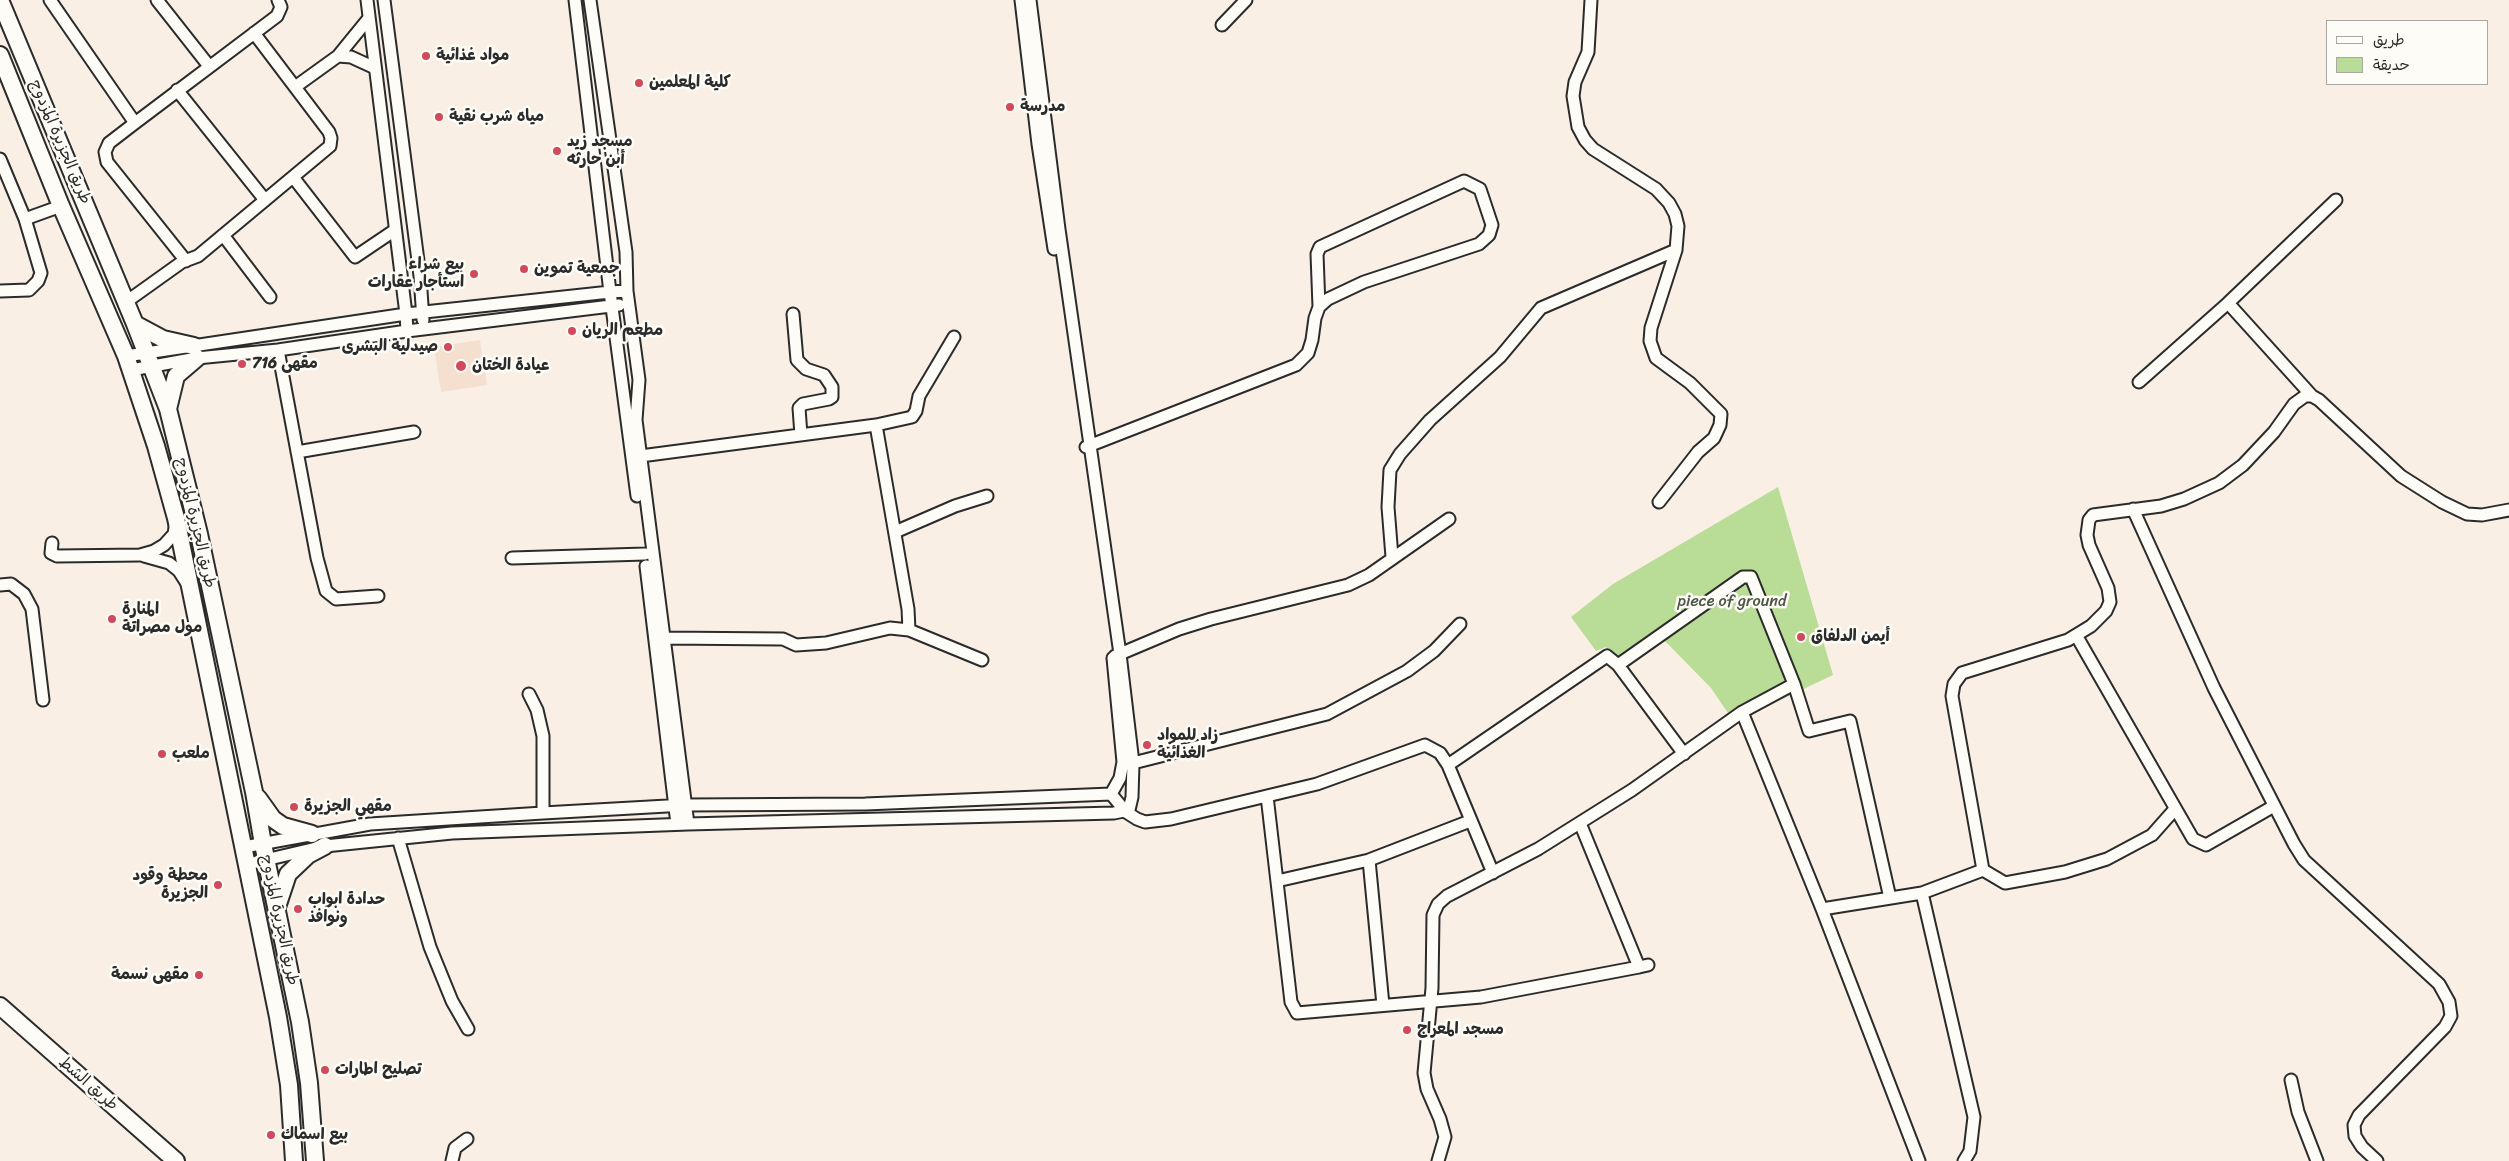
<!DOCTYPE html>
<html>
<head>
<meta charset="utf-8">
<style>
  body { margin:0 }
  #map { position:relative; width:2509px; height:1161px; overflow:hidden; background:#f9efe5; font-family:Sriracha,"Playpen Sans Arabic",sans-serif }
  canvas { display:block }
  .legend { position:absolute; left:2326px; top:20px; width:162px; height:65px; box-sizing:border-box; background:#fdfcf7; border:1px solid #a9a8a5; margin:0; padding:6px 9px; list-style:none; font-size:15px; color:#2b2b2b }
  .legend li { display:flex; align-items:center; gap:10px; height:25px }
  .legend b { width:25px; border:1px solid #a9a8a5 }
</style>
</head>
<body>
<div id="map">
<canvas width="2509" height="1161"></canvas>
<ul class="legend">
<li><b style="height:6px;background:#fdfcf7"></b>طريق</li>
<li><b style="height:14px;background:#b9dc96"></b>حديقة</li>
</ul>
</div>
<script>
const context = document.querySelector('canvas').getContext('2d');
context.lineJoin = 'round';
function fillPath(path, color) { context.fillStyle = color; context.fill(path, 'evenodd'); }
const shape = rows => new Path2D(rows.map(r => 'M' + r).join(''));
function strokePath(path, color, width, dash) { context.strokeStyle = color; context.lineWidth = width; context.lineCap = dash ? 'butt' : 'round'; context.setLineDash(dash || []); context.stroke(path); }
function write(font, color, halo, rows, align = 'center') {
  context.font = font + ' Sriracha,"Playpen Sans Arabic",sans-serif'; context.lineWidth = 5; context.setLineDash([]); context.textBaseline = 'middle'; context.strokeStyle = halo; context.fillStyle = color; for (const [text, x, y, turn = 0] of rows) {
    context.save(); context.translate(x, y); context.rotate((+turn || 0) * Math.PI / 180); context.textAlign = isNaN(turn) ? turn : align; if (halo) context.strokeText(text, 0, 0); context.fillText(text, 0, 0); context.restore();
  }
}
fillPath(shape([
  [480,340,487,385,441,392,434,347]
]), '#f5dfcf');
fillPath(shape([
  [1778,487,1833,675,1757,711,1750,703,1741,704,1728,713,1711,688,1665,641,1645,655,1639,645,1617,660,1606,647,1596,651,1571,617,1613,584]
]), '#b9dc96');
const street = shape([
  [50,0,135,123],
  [157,0,209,66],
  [384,0,420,276,423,320],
  [590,0,626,252,627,291,639,380,636,420,688,824],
  [1021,0,1038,144,1054,249],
  [1591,0,1588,52,1575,82,1573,96,1578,127,1585,140,1593,149,1656,189,1669,203,1675,214,1678,226,1676,250,1651,328,1650,341,1656,358,1690,383,1721,414,1720,425,1714,438,1698,452,1659,502],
  [1222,25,1246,0],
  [338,56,351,57,375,68],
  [295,87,338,56,369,18],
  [177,90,265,200],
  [0,159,25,219,41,273,38,281,29,290,0,291],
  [293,177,355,257,395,230],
  [25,219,61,206],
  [223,235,270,297],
  [186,261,107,162,105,152,109,143,135,123,277,16,281,7,278,0],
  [627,291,610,292,637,496],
  [126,302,182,262,198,256,330,146,331,138,329,132,254,33],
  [2228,303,2312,396],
  [793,314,797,360,806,369,824,375,832,387,832,397,829,399,803,404,799,408,801,435],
  [407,331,406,314,610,292,575,0],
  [278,350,317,558,326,591,336,599,378,596],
  [126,356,406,314,367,0],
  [131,370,197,358,278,350,407,331,619,305],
  [2139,382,2228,303,2336,200],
  [1086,447,1296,365,1308,353,1312,340,1315,318,1319,307,1328,299,1364,282,1479,244,1489,235,1492,225,1480,189,1464,181,1320,247,1317,254,1319,307],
  [297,452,414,432],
  [633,457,876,425,912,417,916,411,919,396,954,337],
  [2133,509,2214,688,2294,844,2304,860,2439,984,2449,1002,2451,1016,2445,1027,2359,1115,2354,1125,2355,1136,2362,1147,2377,1161],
  [895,532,955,506,987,496],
  [52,543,51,553,57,556,140,555,154,551,164,545,174,534,176,522],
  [144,556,169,563,179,571,186,582],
  [1392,557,1388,507,1390,470,1400,454,1430,420,1500,357,1541,308,1676,250],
  [512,558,645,554],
  [646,566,677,824],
  [0,585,11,584,24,594,32,609,43,700],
  [909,630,982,660],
  [2076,635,2193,839,2206,845,2274,806],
  [663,638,783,639,796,645,826,643,890,628,909,630,908,609,876,425],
  [1115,656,1179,629,1211,619,1348,585,1369,575,1449,519],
  [1618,665,1743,577,1751,577,1794,684,1809,731,1850,721,1890,898],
  [529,694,537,710,543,736,543,813],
  [1742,712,1822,909,1919,1161],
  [1133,763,1327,714,1407,671,1434,651,1460,624],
  [1448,765,1607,656,1618,665,1684,754],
  [1111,794,1126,812,1137,819,1145,822,1171,819,1317,784,1425,745,1440,753,1448,765,1493,873],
  [1267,796,1291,1002,1297,1013,1481,997,1639,967],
  [2175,809,2152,835,2107,859,2065,872,2005,883,1983,870,1952,696,1954,684,1962,673,2068,640,2091,626,2106,611,2110,602,2108,588,2089,545,2087,535,2089,520,2093,515,2161,506,2184,499,2219,483,2243,465,2274,432,2294,404,2305,396,2312,396,2319,400,2401,476,2442,502,2467,514,2482,515,2509,510],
  [1580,823,1639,967,1648,965],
  [398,838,430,947,452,1001,468,1029],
  [244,847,370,824,543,813,685,805,865,804,1111,794,1120,778,1123,762,1113,658],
  [1369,860,1383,1005],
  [248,864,325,846,452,833,688,824,1114,813,1129,810,1132,797,1133,763,1120,654,1059,229,1030,0],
  [1277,881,1369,860,1470,821],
  [1922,893,1974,1117,1970,1151,1964,1161],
  [1822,909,1922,893,1983,870],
  [2291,1080,2298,1112,2317,1161],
  [452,1161,455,1148,467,1139],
  [1438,1161,1445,1137,1440,1119,1427,1089,1424,1073,1432,988,1433,915,1438,904,1447,896,1538,849,1632,790,1742,712,1794,684]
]);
const secondary = shape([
  [0,0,135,324,168,409,199,534,254,792,263,844,300,1022,309,1083,315,1161],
  [0,55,61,206,126,356,156,446,176,518,278,1017,289,1085,294,1161],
  [135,324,163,339,194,346],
  [168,409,176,376,197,358],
  [258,798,273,819,283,826,312,834],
  [277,907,288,874,308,855,325,846],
  [0,1006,176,1161]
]);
strokePath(street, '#2b2b2b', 15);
strokePath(secondary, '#2b2b2b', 20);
strokePath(street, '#fdfcf7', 11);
strokePath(secondary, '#fdfcf7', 16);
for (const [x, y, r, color] of [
  [426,56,5,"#d1495b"],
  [639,83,5,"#d1495b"],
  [1010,107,5,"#d1495b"],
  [439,117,5,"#d1495b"],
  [557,151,5,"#d1495b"],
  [524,269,5,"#d1495b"],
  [474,274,5,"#d1495b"],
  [572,331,5,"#d1495b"],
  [448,347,5,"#d1495b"],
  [242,364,5,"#d1495b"],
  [461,366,6,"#d1495b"],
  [112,619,5,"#d1495b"],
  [1801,637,5,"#d1495b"],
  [1147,745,5,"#d1495b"],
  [162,754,5,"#d1495b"],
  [294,807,5,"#d1495b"],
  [218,885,5,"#d1495b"],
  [298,909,5,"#d1495b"],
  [199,975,5,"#d1495b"],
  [1407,1030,5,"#d1495b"],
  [325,1070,5,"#d1495b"],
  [271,1135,5,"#d1495b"]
]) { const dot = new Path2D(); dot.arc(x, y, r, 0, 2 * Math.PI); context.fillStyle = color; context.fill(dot); strokePath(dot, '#fdfcf7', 2); }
write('bold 16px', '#2b2b2b', '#fdfcf7', [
  ["مواد غذائية",436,56],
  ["كلية المعلمين",649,83],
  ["مدرسة",1020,107],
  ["مياه شرب نقية",449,117],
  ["مسجد زيد",567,142],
  ["أبن حارثه",567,160],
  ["بيع شراء",464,265,"right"],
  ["استأجار عقارات",464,283,"right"],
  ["جمعية تموين",534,269],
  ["مطعم الريان",582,331],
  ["صيدلية البشرى",438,347,"right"],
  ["مقهى 716",252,364],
  ["عيادة الختان",472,366],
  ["المنارة",122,610],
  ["مول مصراتة",122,628],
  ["أيمن الدلفاق",1811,637],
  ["زاد للمواد",1157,736],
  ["الغذائية",1157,754],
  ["ملعب",172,754],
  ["مقهي الجزيرة",304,807],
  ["محطة وقود",208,876,"right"],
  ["الجزيرة",208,894,"right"],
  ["حدادة ابواب",308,900],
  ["ونوافذ",308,918],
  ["مقهى نسمة",189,975,"right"],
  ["مسجد المعراج",1417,1030],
  ["تصليح اطارات",335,1070],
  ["بيع اسماك",281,1135]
], 'left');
write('16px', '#2b2b2b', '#fdfcf7', [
  ["طريق الجزيرة المزدوج",60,142,67],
  ["طريق الجزيرة المزدوج",195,523,77],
  ["طريق الجزيرة المزدوج",279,920,78],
  ["طريق الشط",88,1084,41]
]);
write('16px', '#4e5746', '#fdfcf7', [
  ["piece of ground",1732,602]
]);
</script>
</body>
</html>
